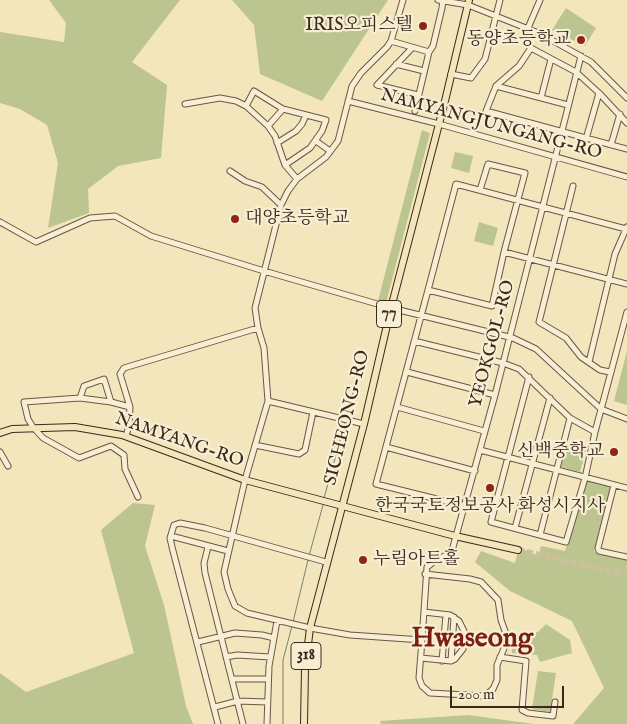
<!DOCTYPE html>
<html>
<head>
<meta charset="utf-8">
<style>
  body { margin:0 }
  #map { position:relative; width:627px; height:724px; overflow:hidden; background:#f3e5bc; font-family:"IM FELL English",serif }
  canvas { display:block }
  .scale { position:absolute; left:450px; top:686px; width:114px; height:22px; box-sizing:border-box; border:2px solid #3b281d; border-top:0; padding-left:6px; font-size:15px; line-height:18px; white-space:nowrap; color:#3b281d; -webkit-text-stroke:4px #f7eed3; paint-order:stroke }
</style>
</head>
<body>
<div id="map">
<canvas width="627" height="724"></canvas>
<div class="scale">200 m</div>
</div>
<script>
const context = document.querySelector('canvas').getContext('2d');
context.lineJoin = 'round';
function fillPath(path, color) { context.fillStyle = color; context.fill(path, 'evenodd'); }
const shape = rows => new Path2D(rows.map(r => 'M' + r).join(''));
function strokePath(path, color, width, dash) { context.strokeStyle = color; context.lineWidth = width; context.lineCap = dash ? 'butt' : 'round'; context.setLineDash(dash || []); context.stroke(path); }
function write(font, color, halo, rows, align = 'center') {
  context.font = font + ' "IM FELL English","Noto Serif KR",serif'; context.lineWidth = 4.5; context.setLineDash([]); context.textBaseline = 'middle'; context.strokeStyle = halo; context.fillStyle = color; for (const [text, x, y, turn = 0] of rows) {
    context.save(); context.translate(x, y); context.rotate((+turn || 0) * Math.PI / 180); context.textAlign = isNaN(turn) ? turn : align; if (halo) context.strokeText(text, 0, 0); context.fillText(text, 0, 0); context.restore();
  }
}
fillPath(shape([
  [49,0,180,0,132,62,167,85,161,158,118,166,88,189,89,213,48,228,58,163,47,125,20,109,0,103,0,32,64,42,66,23],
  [232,0,388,0,322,101,260,74,254,25],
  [566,8,596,28,585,46,552,30],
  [422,130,430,133,386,303,378,301],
  [455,152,473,156,469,173,451,168],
  [479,222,498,228,493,246,474,241],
  [627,351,627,405,614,401],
  [567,444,586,449,580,472,561,467],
  [586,480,611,486,594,552,627,560,627,724,573,724,604,688,572,621,510,591,475,562,481,551,515,563,519,547,538,556,541,546,565,551],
  [133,503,155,505,145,546,164,605,186,706,193,724,0,724,0,673,26,692,134,653,101,530],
  [546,624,570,640,572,653,540,662,537,655,512,653,511,635,525,636,538,632],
  [538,671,556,673,550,712,532,709],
  [468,715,534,724,381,724,380,721]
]), '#bcc490');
strokePath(shape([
  [346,419,361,362],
  [324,498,345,423],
  [309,556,323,505],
  [293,622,308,560],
  [283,724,283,660,292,626]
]), '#758376', 1);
strokePath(shape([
  [518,550,627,575]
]), '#cebf9c', 6, [6, 3]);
const minor = shape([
  [403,0,391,41,387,47,361,73,352,86,338,141,326,157,297,179,288,191,281,205,255,308,258,328,264,348,268,401,245,480,224,572,228,589,235,606,247,613,310,628,350,635,422,640,419,678,422,686,430,693,485,696,493,689,497,680,497,665,505,646,505,631,501,620,498,600,481,582,470,579,425,574],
  [438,0,468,5,541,34,591,62,627,98],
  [528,28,540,0],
  [391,41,429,52],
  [412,48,377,85,418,95],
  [396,64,424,71],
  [451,74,471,78,485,59,500,0],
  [496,86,568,105],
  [541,98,551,59],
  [348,101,439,124,627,177],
  [185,104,220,98,236,101,246,106,268,126,275,136,285,165,297,179],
  [246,106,254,91,283,109,326,120,322,131,310,148,285,165],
  [415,111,429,52,433,46,442,8,443,0],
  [627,123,599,93,576,72,531,48,519,66,496,86,486,111,627,149],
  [268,126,283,109],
  [586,139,599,93],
  [316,141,330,151],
  [277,143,296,131,302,124,306,115],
  [611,145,620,114],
  [230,171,245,181,262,187,281,205],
  [573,186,539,322,566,338,581,357,600,370,610,372],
  [480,190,488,164,525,173,504,252],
  [0,222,36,242,90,218,115,216,151,236,264,271,391,308,513,338,536,349,601,409,627,419],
  [627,227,626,229,456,184,428,290,492,306,504,252,627,284],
  [428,290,376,484,465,506],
  [414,341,503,363,519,369,570,418,595,432],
  [589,362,615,254,626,229],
  [407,372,495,395],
  [529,377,491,522,566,542,585,478,595,432,627,312],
  [80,398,111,402],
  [268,401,364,424],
  [397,407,484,431],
  [126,436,129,426,130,407],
  [255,445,299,454,305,450,313,412],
  [386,447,475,471],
  [480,450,627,488],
  [0,452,8,466],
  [614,485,598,548,599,551,627,557],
  [138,497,125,469,124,455,111,446,79,458,43,438,33,427,28,419,24,402,80,398,84,386,104,379,111,402,130,407,120,374,124,368,258,328],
  [515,528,550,398],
  [540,535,570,418],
  [171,536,228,551],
  [208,547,204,563,205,573,243,724],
  [422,640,427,567,435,561,450,553,453,547,495,395,581,56],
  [198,642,235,633,262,635,274,638],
  [226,657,237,655,270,657],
  [500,657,526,661,522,710,528,713,553,716,555,702],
  [421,658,451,661,455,659,463,649,464,631,459,621,450,615,424,612],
  [442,661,446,615],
  [451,661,454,617],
  [232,679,268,679],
  [215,707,238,701,267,702],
  [218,724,172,547,170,538,174,525,180,523,205,528,326,562],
  [267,724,269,666,277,621]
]);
const major = shape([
  [0,433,12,429,75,427,122,435,245,480,455,536,518,550],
  [304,724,305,669,310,628,364,424,391,308,445,101,469,0]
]);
strokePath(minor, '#695745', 7);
strokePath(major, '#3b281d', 8);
strokePath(minor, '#f7eed3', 5);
strokePath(major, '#f3e5bc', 6);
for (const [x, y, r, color] of [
  [423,26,5,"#8f2418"],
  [581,40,5,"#8f2418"],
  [235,219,5,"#8f2418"],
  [614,452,5,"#8f2418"],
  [490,488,5,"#8f2418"],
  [363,560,5,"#8f2418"]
]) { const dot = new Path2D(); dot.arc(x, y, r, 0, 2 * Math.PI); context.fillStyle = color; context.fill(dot); strokePath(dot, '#f7eed3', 2); }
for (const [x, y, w] of [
  [389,314,25],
  [306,656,30]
]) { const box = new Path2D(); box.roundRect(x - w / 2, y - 13.5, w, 27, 4); context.fillStyle = '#f7eed3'; context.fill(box); strokePath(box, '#3b281d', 1); }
write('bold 16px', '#3b281d', null, [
  ["77",389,314],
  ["318",306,656]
]);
write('18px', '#3b281d', '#f7eed3', [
  ["IRIS오피스텔",413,26],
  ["동양초등학교",571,40],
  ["대양초등학교",245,219,"left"],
  ["신백중학교",604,452],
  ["한국국토정보공사 화성시지사",490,507,"center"],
  ["누림아트홀",373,560,"left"]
], 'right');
write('18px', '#3b281d', '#f7eed3', [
  ["NAMYANGJUNGANG-RO",491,125,15],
  ["YEOKGOL-RO",493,344,-75],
  ["SICHEONG-RO",348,418,-76],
  ["NAMYANG-RO",179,441,19]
]);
write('bold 28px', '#7a1f14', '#f7eed3', [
  ["Hwaseong",472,640]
]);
</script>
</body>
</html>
